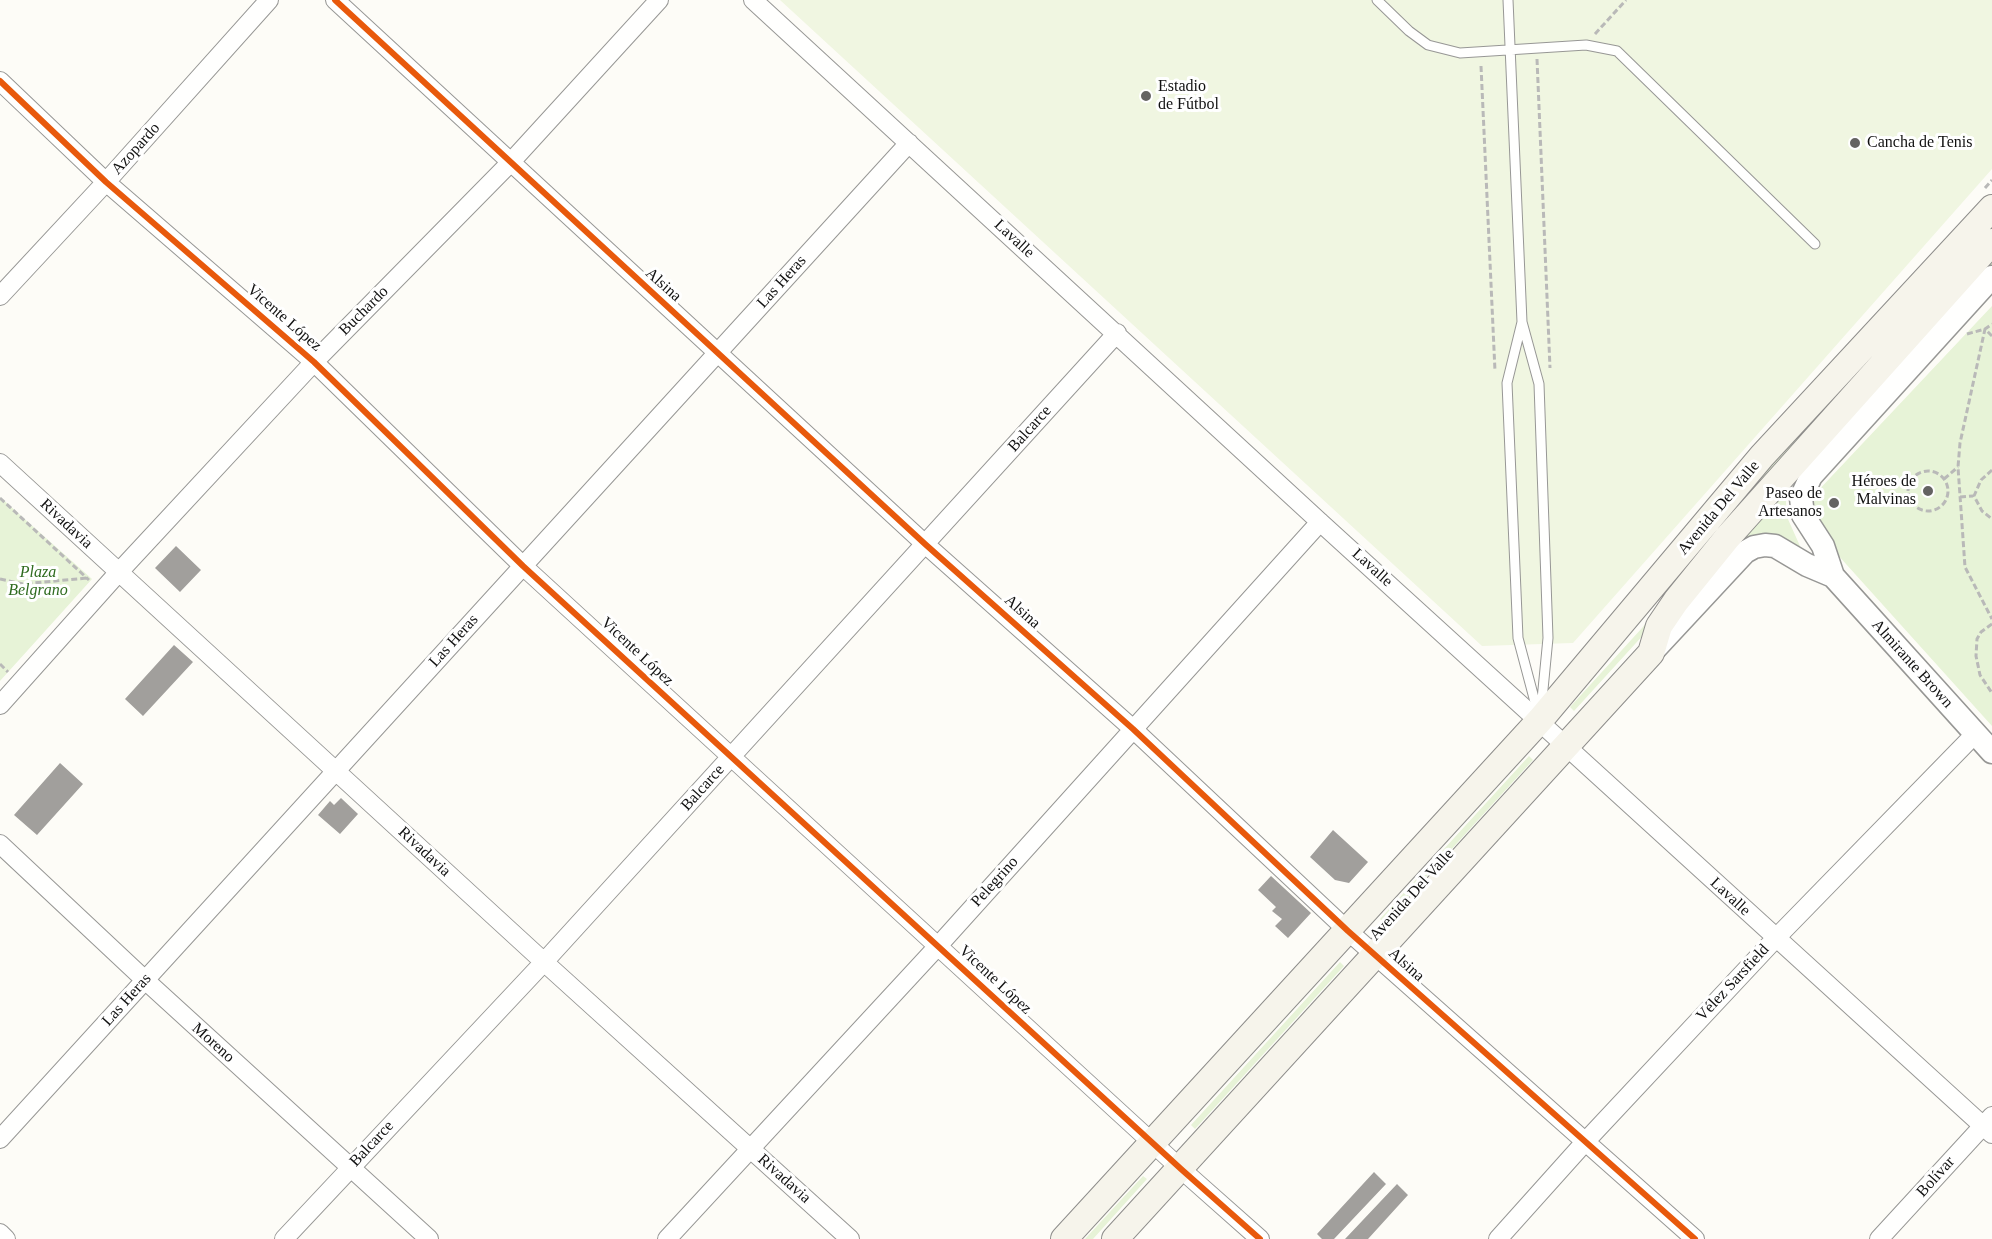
<!DOCTYPE html>
<html>
<head>
<meta charset="utf-8">
<style>
  body { margin:0 }
  canvas { display:block; background:#fdfcf7 }
</style>
</head>
<body>
<canvas width="1992" height="1239"></canvas>
<script>
const context = document.querySelector('canvas').getContext('2d');
context.lineJoin = 'round';
function fillPath(path, color) { context.fillStyle = color; context.fill(path, 'evenodd'); }
const shape = rows => new Path2D(rows.map(r => 'M' + r).join(''));
function strokePath(path, color, width, dash) { context.strokeStyle = color; context.lineWidth = width; context.lineCap = dash ? 'butt' : 'round'; context.setLineDash(dash || []); context.stroke(path); }
function write(font, color, halo, rows, align = 'center') {
  context.font = font + ' Georgia,serif'; context.lineWidth = 6; context.setLineDash([]); context.textBaseline = 'middle'; context.strokeStyle = halo; context.fillStyle = color; for (const [text, x, y, turn = 0] of rows) {
    context.save(); context.translate(x, y); context.rotate((+turn || 0) * Math.PI / 180); context.textAlign = isNaN(turn) ? turn : align; if (halo) context.strokeText(text, 0, 0); context.fillText(text, 0, 0); context.restore();
  }
}
fillPath(shape([
  [1992,221,1992,229,1753,491,1646,632,1574,711,1570,707,1642,628,1749,487],
  [1992,257,1992,265,1791,485,1786,502,1787,517,1804,555,1770,537,1756,535,1744,540,1711,576,1740,532],
  [1992,306,1992,726,1837,554,1810,508,1814,495],
  [0,497,92,579,0,681],
  [1529,756,1533,760,1384,923,1380,919],
  [1340,962,1344,966,1195,1129,1191,1125],
  [1143,1176,1147,1179,1093,1239,1085,1239]
]), '#e7f3d7');
fillPath(shape([
  [780,0,1992,0,1992,169,1573,643,1482,646]
]), '#f0f6e1');
fillPath(shape([
  [176,546,201,570,180,592,155,568],
  [174,645,193,662,143,716,125,699],
  [60,763,83,784,37,835,14,815],
  [341,798,358,814,340,834,318,815,330,801,334,805],
  [1333,830,1368,862,1349,883,1335,880,1310,857],
  [1271,876,1311,913,1288,938,1275,926,1282,919,1272,911,1276,907,1258,890],
  [1374,1172,1386,1184,1334,1239,1322,1239,1317,1234],
  [1397,1184,1408,1195,1368,1239,1345,1239]
]), '#a19f9c');
const service = shape([
  [1377,0,1409,31,1428,45,1460,53,1586,45,1617,51,1815,244],
  [1508,0,1522,322,1539,384,1548,638,1541,710],
  [1522,322,1507,383,1518,638,1539,717]
]);
const minor = shape([
  [335,0,925,544,1133,729,1348,931,1695,1239],
  [753,0,1320,522,1992,1134],
  [0,81,106,182,314,362,523,566,1181,1169,1260,1239],
  [0,296,106,182,269,0],
  [0,463,544,962,850,1239],
  [0,705,118,573,314,362,510,163,659,0],
  [0,844,145,980,429,1239],
  [0,1139,909,143],
  [0,1233,6,1239],
  [284,1239,544,962,1117,333],
  [667,1239,938,946,1320,522],
  [1498,1239,1585,1142,1775,939,1975,734],
  [1879,1239,1992,1116]
]);
const tertiary = shape([
  [1992,277,1811,476,1801,498,1803,515,1823,546,1833,576,1992,752],
  [1651,653,1745,552,1754,547,1765,545,1775,546,1807,565,1833,576]
]);
const secondary = shape([
  [1064,1239,1540,720,1762,456,1992,208],
  [1115,1239,1651,653,1659,626,1676,601,1727,538,1992,242]
]);
strokePath(service, '#979795', 11);
strokePath(minor, '#979795', 20);
strokePath(tertiary, '#979795', 25);
strokePath(secondary, '#8e8d8b', 28);
strokePath(shape([
  [1595,34,1626,0],
  [1537,59,1550,368],
  [1481,66,1495,371],
  [1985,188,1992,180],
  [1967,334,1985,329,1992,324],
  [1992,336,1985,329,1960,443,1958,467,1965,567,1992,619],
  [1992,470,1981,480,1974,496,1982,511,1992,519],
  '1908 491a20 20 0 1 1 40 0a20 20 0 1 1-40 0Z',
  [1944,479,1958,467],
  [1960,497,1973,496],
  [0,498,89,580],
  [0,579,23,584,87,578],
  [1992,624,1981,632,1977,639,1976,656,1980,675,1992,693],
  [0,664,8,672]
]), '#b9b9b8', 3, [6, 3]);
strokePath(service, '#fffffe', 9);
strokePath(minor, '#fffffe', 18);
strokePath(tertiary, '#fffffe', 22);
strokePath(secondary, '#f6f4eb', 26);
strokePath(shape([
  [335,0,925,544,1133,729,1348,931,1695,1239],
  [0,81,106,182,314,362,523,566,1181,1169,1260,1239]
]), '#e8590c', 6);
for (const [x, y, r, color] of [
  [1146,96,6,"#646362"],
  [1855,143,6,"#646362"],
  [1928,491,6,"#646362"],
  [1834,503,6,"#646362"]
]) { const dot = new Path2D(); dot.arc(x, y, r, 0, 2 * Math.PI); context.fillStyle = color; context.fill(dot); strokePath(dot, '#fff', 2); }
write('16px', '#111', '#fff', [
  ["Estadio",1158,87],
  ["de Fútbol",1158,105],
  ["Cancha de Tenis",1867,143],
  ["Héroes de",1916,482,"right"],
  ["Malvinas",1916,500,"right"],
  ["Paseo de",1822,494,"right"],
  ["Artesanos",1822,512,"right"]
], 'left');
write('16px', '#111', '#fff', [
  ["Azopardo",136,149,-48],
  ["Lavalle",1014,239,43],
  ["Las Heras",782,282,-48],
  ["Alsina",663,285,42],
  ["Buchardo",364,311,-45],
  ["Vicente López",284,318,41],
  ["Balcarce",1030,429,-48],
  ["Avenida Del Valle",1719,508,-50],
  ["Rivadavia",66,524,43],
  ["Lavalle",1372,568,42],
  ["Alsina",1022,612,42],
  ["Las Heras",454,641,-48],
  ["Vicente López",637,652,43],
  ["Almirante Brown",1912,664,48],
  ["Balcarce",703,788,-48],
  ["Rivadavia",424,852,43],
  ["Pelegrino",995,882,-48],
  ["Avenida Del Valle",1412,895,-48],
  ["Lavalle",1730,897,43],
  ["Alsina",1406,965,42],
  ["Vicente López",995,980,43],
  ["Vélez Sarsfield",1733,983,-47],
  ["Las Heras",127,1000,-48],
  ["Moreno",213,1043,42],
  ["Balcarce",372,1144,-47],
  ["Bolívar",1936,1177,-48],
  ["Rivadavia",784,1179,42]
]);
write('italic 16px', '#2f6b1f', '#fff', [
  ["Plaza",38,573],
  ["Belgrano",38,591]
]);
</script>
</body>
</html>
